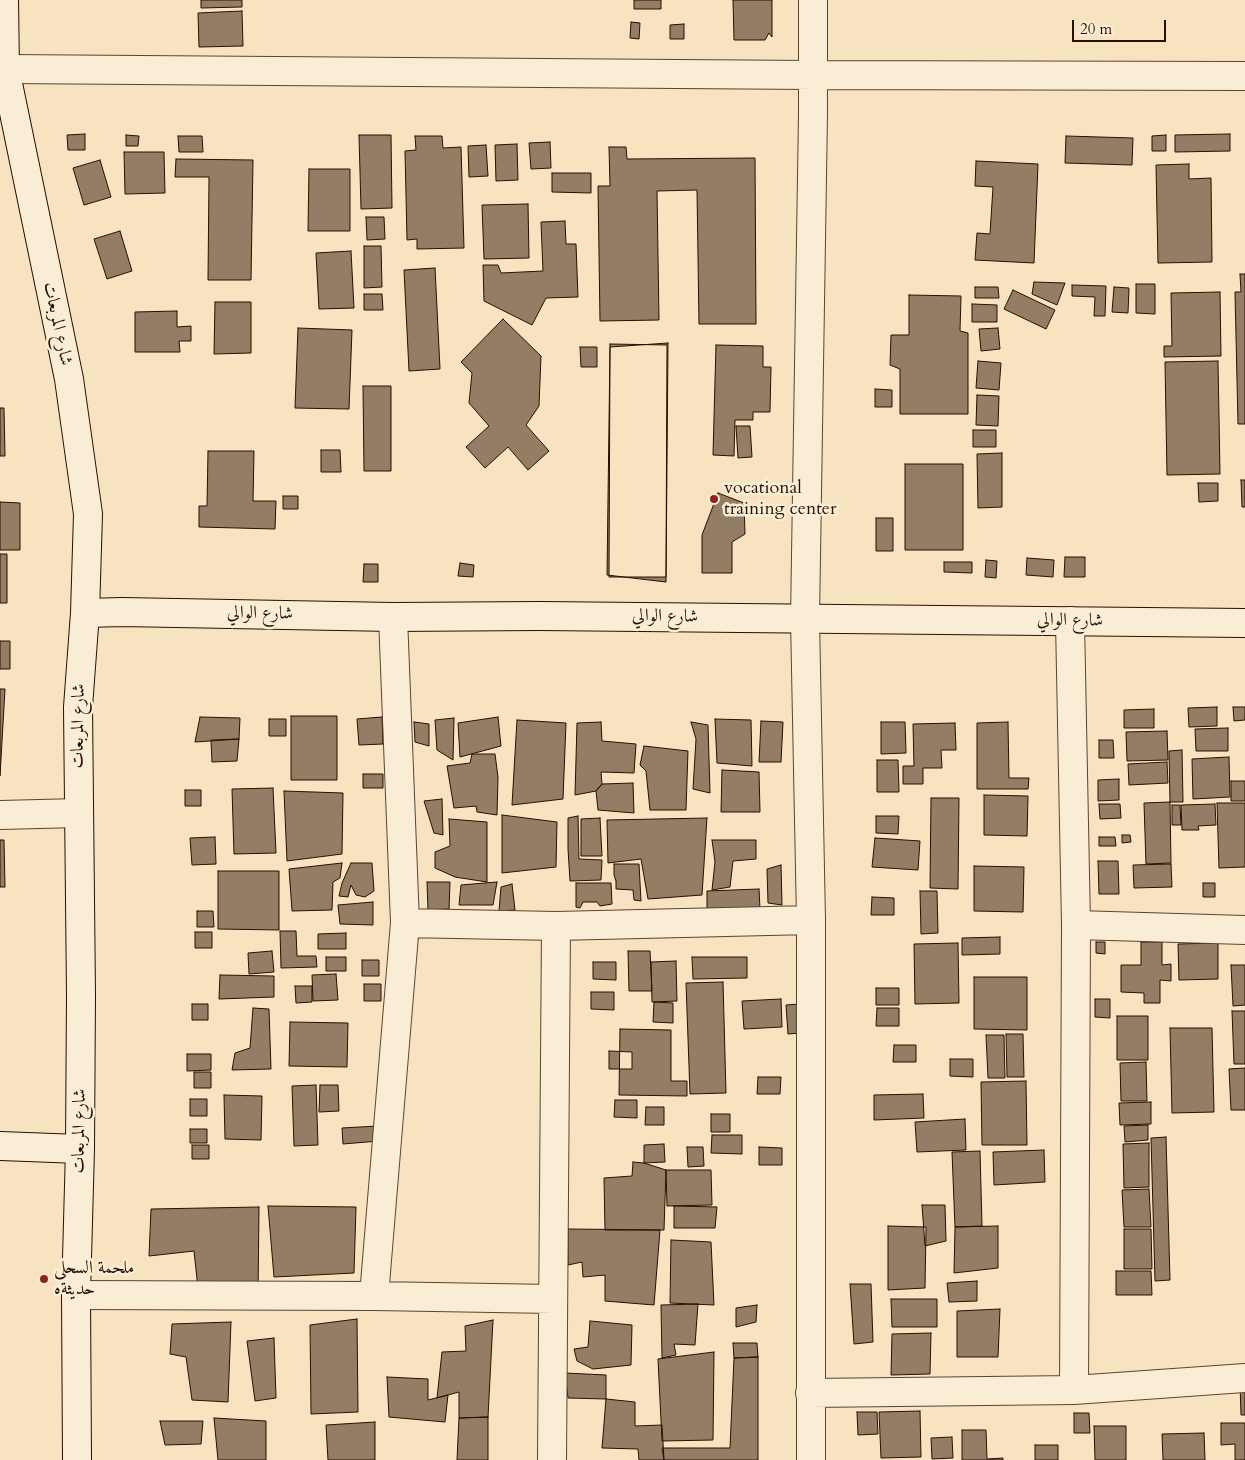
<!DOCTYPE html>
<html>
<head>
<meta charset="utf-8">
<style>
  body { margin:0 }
  #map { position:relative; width:1245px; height:1460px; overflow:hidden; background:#f7e3bf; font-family:Cardo,serif }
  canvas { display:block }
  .scale { position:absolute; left:1072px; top:20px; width:94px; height:22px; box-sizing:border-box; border:2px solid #280e03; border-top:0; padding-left:6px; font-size:15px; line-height:18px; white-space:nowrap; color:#280e03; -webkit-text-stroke:4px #faedd5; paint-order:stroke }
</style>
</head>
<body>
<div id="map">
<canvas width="1245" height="1460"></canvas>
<div class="scale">20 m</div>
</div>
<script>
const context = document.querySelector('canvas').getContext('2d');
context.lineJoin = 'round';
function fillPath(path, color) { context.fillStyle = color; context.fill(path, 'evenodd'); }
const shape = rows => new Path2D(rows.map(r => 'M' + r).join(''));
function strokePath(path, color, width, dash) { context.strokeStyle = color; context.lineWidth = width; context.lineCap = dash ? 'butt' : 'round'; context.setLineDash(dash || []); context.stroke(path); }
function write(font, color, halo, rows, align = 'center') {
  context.font = font + ' Cardo,Amiri,serif'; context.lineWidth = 5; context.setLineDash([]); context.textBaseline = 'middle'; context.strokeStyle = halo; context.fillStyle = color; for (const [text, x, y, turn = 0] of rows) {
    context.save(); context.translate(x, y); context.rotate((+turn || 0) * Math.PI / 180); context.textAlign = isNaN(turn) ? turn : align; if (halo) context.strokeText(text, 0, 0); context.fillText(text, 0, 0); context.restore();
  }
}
const building = shape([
  [201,0,242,0,242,7,201,8,201,0],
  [634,0,661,0,661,9,634,9,634,0],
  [733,0,772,0,772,37,769,33,765,40,734,40,733,0],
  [242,11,243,46,199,47,198,13,242,11],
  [631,22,640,23,639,39,630,38,631,22],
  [684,24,684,39,670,39,670,25,684,24],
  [85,134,85,150,68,150,67,135,85,134],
  [1230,134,1230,151,1175,152,1175,135,1230,134],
  [126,135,139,136,138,146,126,146,126,135],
  [359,135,391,135,392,208,361,209,359,135],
  [1166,135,1166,151,1152,151,1152,136,1166,135],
  [178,136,202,136,203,152,179,152,178,136],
  [415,136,442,136,443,148,461,147,464,248,417,249,417,239,407,240,405,151,416,150,415,136],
  [1066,136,1133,138,1132,165,1065,163,1066,136],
  [550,142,551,168,531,169,529,143,550,142],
  [517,144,518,180,496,181,495,145,517,144],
  [486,145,488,176,469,177,468,146,486,145],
  [609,147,626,147,627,159,755,158,756,324,699,324,697,190,657,191,659,320,600,321,598,186,610,186,609,147],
  [124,152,164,152,165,193,125,194,124,152],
  [176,159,253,160,251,280,208,280,209,177,175,177,176,159],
  [100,160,111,197,84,205,73,168,100,160],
  [976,161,1038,164,1034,263,975,260,977,233,990,234,993,187,975,186,976,161],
  [1189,164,1189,179,1211,178,1212,262,1158,263,1156,165,1189,164],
  [309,169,350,169,350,231,308,231,309,169],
  [552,173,591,173,591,193,552,192,552,173],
  [528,204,529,258,484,259,482,205,528,204],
  [366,217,384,217,385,239,367,240,366,217],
  [565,221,566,244,576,244,578,297,546,298,532,325,484,301,483,265,498,265,501,273,543,271,541,222,565,221],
  [120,231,132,271,107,279,94,239,120,231],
  [364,246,381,246,382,287,364,288,364,246],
  [351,251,354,308,319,309,316,253,351,251],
  [435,268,440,369,409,371,404,270,435,268],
  [1240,274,1245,274,1245,424,1238,424,1235,292,1241,292,1240,274],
  [1034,282,1065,283,1057,305,1032,294,1034,282],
  [1136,284,1155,284,1155,314,1136,313,1136,284],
  [1072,285,1106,286,1105,316,1094,316,1095,297,1072,296,1072,285],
  [975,287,998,287,999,298,975,298,975,287],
  [1114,287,1129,288,1128,313,1112,312,1114,287],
  [1013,290,1055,310,1046,329,1004,309,1013,290],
  [1220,292,1221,356,1164,357,1164,346,1172,346,1171,293,1220,292],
  [364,294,382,294,383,310,364,310,364,294],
  [909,295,961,296,960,331,968,333,968,414,900,414,900,369,890,365,891,335,909,335,909,295],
  [215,302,251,302,251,353,214,354,215,302],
  [972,304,997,305,997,322,972,322,972,304],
  [177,311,177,327,191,326,191,341,179,341,180,352,135,352,135,312,177,311],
  [503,319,541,356,539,406,526,425,549,451,528,470,508,447,485,468,466,447,489,426,469,403,472,373,461,362,503,319],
  [298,328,352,330,349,409,295,408,298,328],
  [998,328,1000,349,981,351,979,329,998,328],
  [668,343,666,582,607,575,610,347,668,343],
  [610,344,667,345,666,577,609,577,610,344],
  [716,345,763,346,763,367,771,367,770,412,753,412,753,420,735,420,734,456,713,455,716,345],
  [580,347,597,347,597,367,581,367,580,347],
  [978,361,1001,363,999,390,976,388,978,361],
  [1218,361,1220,474,1167,475,1165,362,1218,361],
  [363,386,391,386,391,471,364,471,363,386],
  [875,389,892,390,892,407,875,407,875,389],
  [977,395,999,396,998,426,976,425,977,395],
  [0,408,4,408,5,456,0,456,0,408],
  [736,426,750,426,752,457,738,458,736,426],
  [973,430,996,430,996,447,973,447,973,430],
  [321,450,340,450,341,472,321,472,321,450],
  [208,451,254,451,253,501,276,501,275,529,199,527,199,506,207,506,208,451],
  [1002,453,1002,507,978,508,977,454,1002,453],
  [905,464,963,464,963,550,905,550,905,464],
  [1241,480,1245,480,1245,507,1242,507,1241,480],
  [1198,483,1218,483,1218,501,1199,502,1198,483],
  [718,493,744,503,745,534,732,542,732,573,702,573,702,535,718,493],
  [283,496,298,496,298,509,283,509,283,496],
  [0,502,20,503,20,550,0,550,0,502],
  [876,518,893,518,893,551,876,551,876,518],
  [0,554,7,554,7,603,0,603,0,554],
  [1065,557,1085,557,1085,577,1064,577,1065,557],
  [1027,558,1054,560,1053,577,1026,575,1027,558],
  [986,560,997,561,996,578,985,577,986,560],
  [944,562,972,562,972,573,944,572,944,562],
  [460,563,474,565,473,577,458,576,460,563],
  [364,564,378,564,378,582,363,582,364,564],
  [0,641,10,641,10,669,0,669,0,641],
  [0,689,5,689,0,776,0,689],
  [1217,707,1217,726,1189,727,1188,708,1217,707],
  [1233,707,1245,707,1245,720,1234,721,1233,707],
  [1154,709,1154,728,1124,728,1124,710,1154,709],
  [291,716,337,716,337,780,291,780,291,716],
  [200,717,240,718,239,739,195,742,200,717],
  [382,717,383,744,359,745,357,719,382,717],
  [498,717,501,746,460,757,458,723,498,717],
  [454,718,453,760,437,750,435,720,454,718],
  [269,719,286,719,286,736,269,736,269,719],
  [715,719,751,720,752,766,717,763,715,719],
  [517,720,566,723,563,799,512,805,517,720],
  [761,721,783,722,781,762,759,762,761,721],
  [414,722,429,724,429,746,415,742,414,722],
  [601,722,602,741,636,744,634,773,601,772,602,784,596,791,575,795,577,723,601,722],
  [691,722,708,725,710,793,693,789,696,739,691,722],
  [881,722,905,722,906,753,881,754,881,722],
  [1008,722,1009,778,1029,778,1028,789,977,789,977,723,1008,722],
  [955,723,956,750,941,750,942,768,923,768,923,784,903,784,903,766,914,766,913,724,955,723],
  [1228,728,1228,751,1196,751,1195,729,1228,728],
  [1167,731,1168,760,1127,761,1126,732,1167,731],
  [239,739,237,761,212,762,211,740,239,739],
  [1099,740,1113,740,1114,758,1099,758,1099,740],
  [644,746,688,751,686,810,650,810,646,771,640,765,644,746],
  [1182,750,1183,802,1170,802,1169,751,1182,750],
  [472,754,495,754,498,777,497,815,477,812,476,806,454,808,447,766,470,763,472,754],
  [1229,757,1230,797,1193,799,1192,759,1229,757],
  [877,760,898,760,899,792,877,792,877,760],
  [1167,762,1168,783,1129,785,1128,764,1167,762],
  [722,770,759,772,760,812,721,812,722,770],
  [363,774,383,774,383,788,363,788,363,774],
  [1119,779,1119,800,1098,801,1098,780,1119,779],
  [1231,781,1245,781,1245,801,1231,801,1231,781],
  [633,783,634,813,598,810,596,791,602,784,633,783],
  [273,788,276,853,234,854,232,789,273,788],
  [185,790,201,790,201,806,185,806,185,790],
  [284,791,343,793,342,854,287,861,284,791],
  [984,795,1028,796,1027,836,984,835,984,795],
  [931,798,959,798,958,889,930,888,931,798],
  [442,799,443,835,434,833,424,801,442,799],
  [1170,802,1171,863,1146,864,1144,803,1170,802],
  [1217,803,1245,803,1245,867,1219,868,1217,803],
  [1099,804,1120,804,1121,818,1100,819,1099,804],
  [1215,804,1216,825,1198,826,1199,830,1182,830,1181,805,1215,804],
  [1172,805,1180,805,1181,825,1172,825,1172,805],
  [502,815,557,822,556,867,502,873,502,815],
  [578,816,579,859,602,860,601,880,570,881,568,849,568,818,578,816],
  [876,816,899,816,898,834,876,833,876,816],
  [600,818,602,856,581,856,581,819,600,818],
  [707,818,702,895,648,899,641,859,608,863,607,820,707,818],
  [449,819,487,822,487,882,455,877,435,868,435,852,450,846,449,819],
  [1122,835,1130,835,1131,842,1122,843,1122,835],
  [215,837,216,864,192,865,190,838,215,837],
  [1099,837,1115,837,1116,846,1099,846,1099,837],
  [875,838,920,841,918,870,872,867,875,838],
  [0,840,4,840,5,887,0,887,0,840],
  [712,840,756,840,756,859,733,861,730,887,712,890,715,862,712,840],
  [1098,861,1118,861,1119,894,1099,894,1098,861],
  [342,863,340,878,333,882,332,910,292,911,289,869,342,863],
  [351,863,372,863,374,891,365,897,356,895,351,885,348,897,339,896,342,883,351,863],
  [614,864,639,864,641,901,634,900,633,890,616,889,616,881,614,875,614,864],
  [1171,864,1172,887,1134,888,1133,865,1171,864],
  [781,865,782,905,768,903,767,869,781,865],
  [974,866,1024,867,1023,912,974,911,974,866],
  [218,871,279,871,279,930,218,929,218,871],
  [427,882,450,882,449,909,428,910,427,882],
  [497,882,493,905,459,905,461,885,497,882],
  [576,883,611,883,612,904,600,906,597,902,583,902,580,908,576,907,576,883],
  [1203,883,1215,883,1215,897,1203,897,1203,883],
  [512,884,515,910,499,911,501,887,512,884],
  [759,889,760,909,707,911,707,891,759,889],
  [920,891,937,891,938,933,921,934,920,891],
  [872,897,894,898,894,915,871,915,872,897],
  [373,902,373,925,340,924,338,905,373,902],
  [197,911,213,911,214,927,197,927,197,911],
  [280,931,296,931,297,956,316,956,317,967,281,968,280,931],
  [195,932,212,932,212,948,195,948,195,932],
  [346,933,346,949,318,949,318,934,346,933],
  [1000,937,1000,954,962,955,962,938,1000,937],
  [1096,942,1105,942,1105,954,1096,953,1096,942],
  [1141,942,1162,942,1162,965,1171,964,1171,981,1160,980,1160,1003,1144,1003,1144,993,1121,992,1121,965,1141,965,1141,942],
  [958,943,959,1003,915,1004,914,944,958,943],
  [1218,943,1218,979,1179,980,1178,944,1218,943],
  [272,951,274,972,249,974,248,953,272,951],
  [628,951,650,951,652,991,629,991,628,951],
  [326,957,346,957,346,971,326,971,326,957],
  [692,957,747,957,747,978,693,979,692,957],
  [362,960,379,960,379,976,362,976,362,960],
  [676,961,677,1001,652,1002,651,962,676,961],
  [593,962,616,962,616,980,593,979,593,962],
  [1231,965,1245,965,1245,1005,1233,1006,1231,965],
  [336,974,338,1000,313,1001,312,975,336,974],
  [220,975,274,976,274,997,219,999,220,975],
  [974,977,1027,977,1027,1030,974,1029,974,977],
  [723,982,726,1093,690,1094,686,983,723,982],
  [364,984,381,984,381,1001,364,1001,364,984],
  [295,986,312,986,312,1002,296,1003,295,986],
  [876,988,899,988,899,1005,876,1005,876,988],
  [591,992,614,992,614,1010,591,1009,591,992],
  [781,999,782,1027,744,1029,742,1001,781,999],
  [1095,999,1110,999,1110,1018,1095,1017,1095,999],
  [654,1002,673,1003,673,1023,653,1022,654,1002],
  [192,1004,208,1004,208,1020,192,1020,192,1004],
  [800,1004,801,1033,788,1034,786,1005,800,1004],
  [253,1008,269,1009,271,1069,232,1070,235,1053,250,1048,253,1008],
  [877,1008,899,1008,899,1026,876,1026,877,1008],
  [1232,1011,1245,1011,1245,1064,1234,1064,1232,1011],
  [1117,1016,1148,1016,1148,1060,1117,1060,1117,1016],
  [290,1022,348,1023,347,1067,289,1066,290,1022],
  [1170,1028,1212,1028,1214,1112,1172,1113,1170,1028],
  [620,1029,671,1030,671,1081,687,1081,687,1096,619,1095,620,1029],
  [1006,1034,1023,1034,1024,1077,1007,1077,1006,1034],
  [986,1035,1004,1035,1005,1078,988,1078,986,1035],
  [894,1045,916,1045,916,1062,893,1062,894,1045],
  [609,1051,632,1052,632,1069,609,1069,609,1051],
  [187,1054,211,1054,211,1070,187,1071,187,1054],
  [950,1059,973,1059,973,1077,950,1076,950,1059],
  [1146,1062,1147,1101,1121,1101,1120,1063,1146,1062],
  [1245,1068,1245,1110,1231,1110,1229,1069,1245,1068],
  [194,1072,211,1072,211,1088,194,1088,194,1072],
  [758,1077,781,1077,780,1094,757,1094,758,1077],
  [1026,1081,1027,1145,982,1145,981,1082,1026,1081],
  [316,1085,318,1145,294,1146,292,1086,316,1085],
  [320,1085,338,1085,339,1111,319,1112,320,1085],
  [923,1094,924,1118,874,1120,874,1095,923,1094],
  [224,1095,262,1096,261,1140,225,1139,224,1095],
  [190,1099,207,1099,207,1116,190,1116,190,1099],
  [615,1100,637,1100,637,1118,614,1117,615,1100],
  [1151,1102,1151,1124,1120,1125,1119,1103,1151,1102],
  [646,1107,664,1107,664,1125,645,1125,646,1107],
  [711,1114,730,1114,730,1132,711,1132,711,1114],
  [965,1119,966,1150,917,1152,915,1122,965,1119],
  [1148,1125,1148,1140,1125,1142,1124,1126,1148,1125],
  [378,1126,379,1141,343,1144,342,1128,378,1126],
  [190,1129,207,1129,207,1143,190,1143,190,1129],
  [712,1135,742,1135,742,1154,711,1153,712,1135],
  [1166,1137,1170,1280,1155,1281,1151,1138,1166,1137],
  [1149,1143,1149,1187,1124,1188,1123,1144,1149,1143],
  [664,1144,665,1162,644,1163,644,1145,664,1144],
  [192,1145,209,1145,209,1159,192,1159,192,1145],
  [687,1147,703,1147,704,1166,688,1167,687,1147],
  [759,1147,782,1148,782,1165,759,1165,759,1147],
  [1044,1150,1045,1182,994,1185,993,1152,1044,1150],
  [980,1151,982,1226,955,1227,952,1152,980,1151],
  [633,1162,644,1163,666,1170,664,1230,605,1230,604,1178,632,1176,633,1162],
  [666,1170,711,1170,712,1205,667,1206,666,1170],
  [1149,1189,1151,1227,1124,1227,1122,1190,1149,1189],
  [922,1205,945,1205,946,1241,925,1246,922,1205],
  [268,1206,356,1207,354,1273,274,1277,268,1206],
  [674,1206,717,1207,715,1228,674,1228,674,1206],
  [259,1207,258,1295,198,1288,194,1251,149,1256,151,1209,259,1207],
  [888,1226,926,1227,925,1288,888,1290,888,1226],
  [998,1226,998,1268,954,1273,955,1227,998,1226],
  [568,1229,660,1230,654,1305,605,1301,605,1275,583,1277,582,1262,568,1265,568,1229],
  [1124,1229,1151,1229,1152,1269,1124,1269,1124,1229],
  [671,1240,711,1242,714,1305,670,1303,671,1240],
  [1116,1271,1151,1271,1152,1295,1116,1295,1116,1271],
  [977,1281,977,1301,949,1302,947,1283,977,1281],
  [850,1284,871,1284,873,1342,854,1344,850,1284],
  [891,1299,937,1299,937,1327,892,1327,891,1299],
  [698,1304,695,1345,674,1344,676,1355,662,1358,661,1305,698,1304],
  [757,1305,756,1322,736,1327,736,1308,757,1305],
  [1000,1309,998,1357,957,1357,957,1311,1000,1309],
  [357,1319,358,1412,311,1414,310,1325,357,1319],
  [493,1320,488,1417,459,1418,459,1392,437,1398,442,1352,466,1351,465,1326,493,1320],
  [590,1321,632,1325,631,1365,593,1369,577,1361,574,1349,588,1347,590,1321],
  [231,1322,228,1402,192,1400,186,1357,170,1354,172,1324,231,1322],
  [931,1333,930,1374,891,1375,892,1334,931,1333],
  [274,1338,276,1398,255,1401,247,1341,274,1338],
  [733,1343,757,1343,758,1357,734,1358,733,1343],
  [714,1352,713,1440,662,1441,658,1359,714,1352],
  [758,1357,758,1460,664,1460,662,1448,730,1448,734,1358,758,1357],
  [565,1373,606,1375,606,1399,568,1398,565,1373],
  [387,1377,428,1379,428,1400,448,1395,445,1422,389,1417,387,1377],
  [1240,1384,1245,1384,1245,1415,1241,1415,1240,1384],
  [606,1399,635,1402,635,1426,662,1425,664,1460,639,1460,638,1449,602,1448,606,1399],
  [920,1411,921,1457,881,1458,879,1412,920,1411],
  [857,1412,877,1412,878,1434,858,1435,857,1412],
  [1074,1413,1089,1413,1090,1433,1074,1433,1074,1413],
  [488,1417,488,1460,457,1460,459,1418,488,1417],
  [214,1418,266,1421,266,1460,218,1460,214,1418],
  [160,1421,203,1421,201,1444,165,1445,160,1421],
  [375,1422,375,1460,328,1460,326,1425,375,1422],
  [1221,1423,1245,1423,1245,1460,1235,1460,1235,1444,1221,1445,1221,1423],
  [1094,1426,1126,1426,1126,1460,1095,1460,1094,1426],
  [962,1430,986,1430,987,1459,1003,1458,1003,1460,962,1460,962,1430],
  [1204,1433,1205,1460,1163,1460,1162,1434,1204,1433],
  [952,1437,953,1458,932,1459,931,1438,952,1437],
  [1035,1445,1058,1445,1058,1460,1035,1460,1035,1445]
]);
fillPath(building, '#947d65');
strokePath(building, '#280e03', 1);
const street = shape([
  [5,69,813,75,1245,76],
  [1070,621,1076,925,1074,1390],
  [0,815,79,813],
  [405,923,556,926,811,920],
  [1076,925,1245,930],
  [76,1295,374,1296,553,1299],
  [374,1296,405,923,393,617],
  [810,1393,1074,1390,1245,1378],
  [552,1460,556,926],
  [811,1460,811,920,805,619,813,113,813,0]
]);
const secondary = shape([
  [4,0,5,69,69,379,88,514,85,613,78,707,81,995,80,1149,76,1295,77,1460],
  [85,613,122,612,393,617,540,616,1245,623],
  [0,1146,80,1149]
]);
strokePath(street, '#5c4332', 30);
strokePath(secondary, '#280e03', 30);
strokePath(street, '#faedd5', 28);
strokePath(secondary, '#faedd5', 28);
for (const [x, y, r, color] of [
  [714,499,5,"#8f2418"],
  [44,1279,5,"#8f2418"]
]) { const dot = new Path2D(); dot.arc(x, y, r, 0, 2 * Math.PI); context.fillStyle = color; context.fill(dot); strokePath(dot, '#faedd5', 2); }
write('18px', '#280e03', '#faedd5', [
  ["شارع المربعات",57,324,78],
  ["شارع الوالي",260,614,1],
  ["شارع الوالي",665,617,1],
  ["شارع الوالي",1070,621,1],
  ["شارع المربعات",79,726,-89],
  ["شارع المربعات",80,1131,-89]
]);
write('18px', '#280e03', '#faedd5', [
  ["vocational",724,489],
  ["training center",724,510],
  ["ملحمة السحلى",54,1269],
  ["حديثةه",54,1290]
], 'left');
</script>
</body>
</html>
